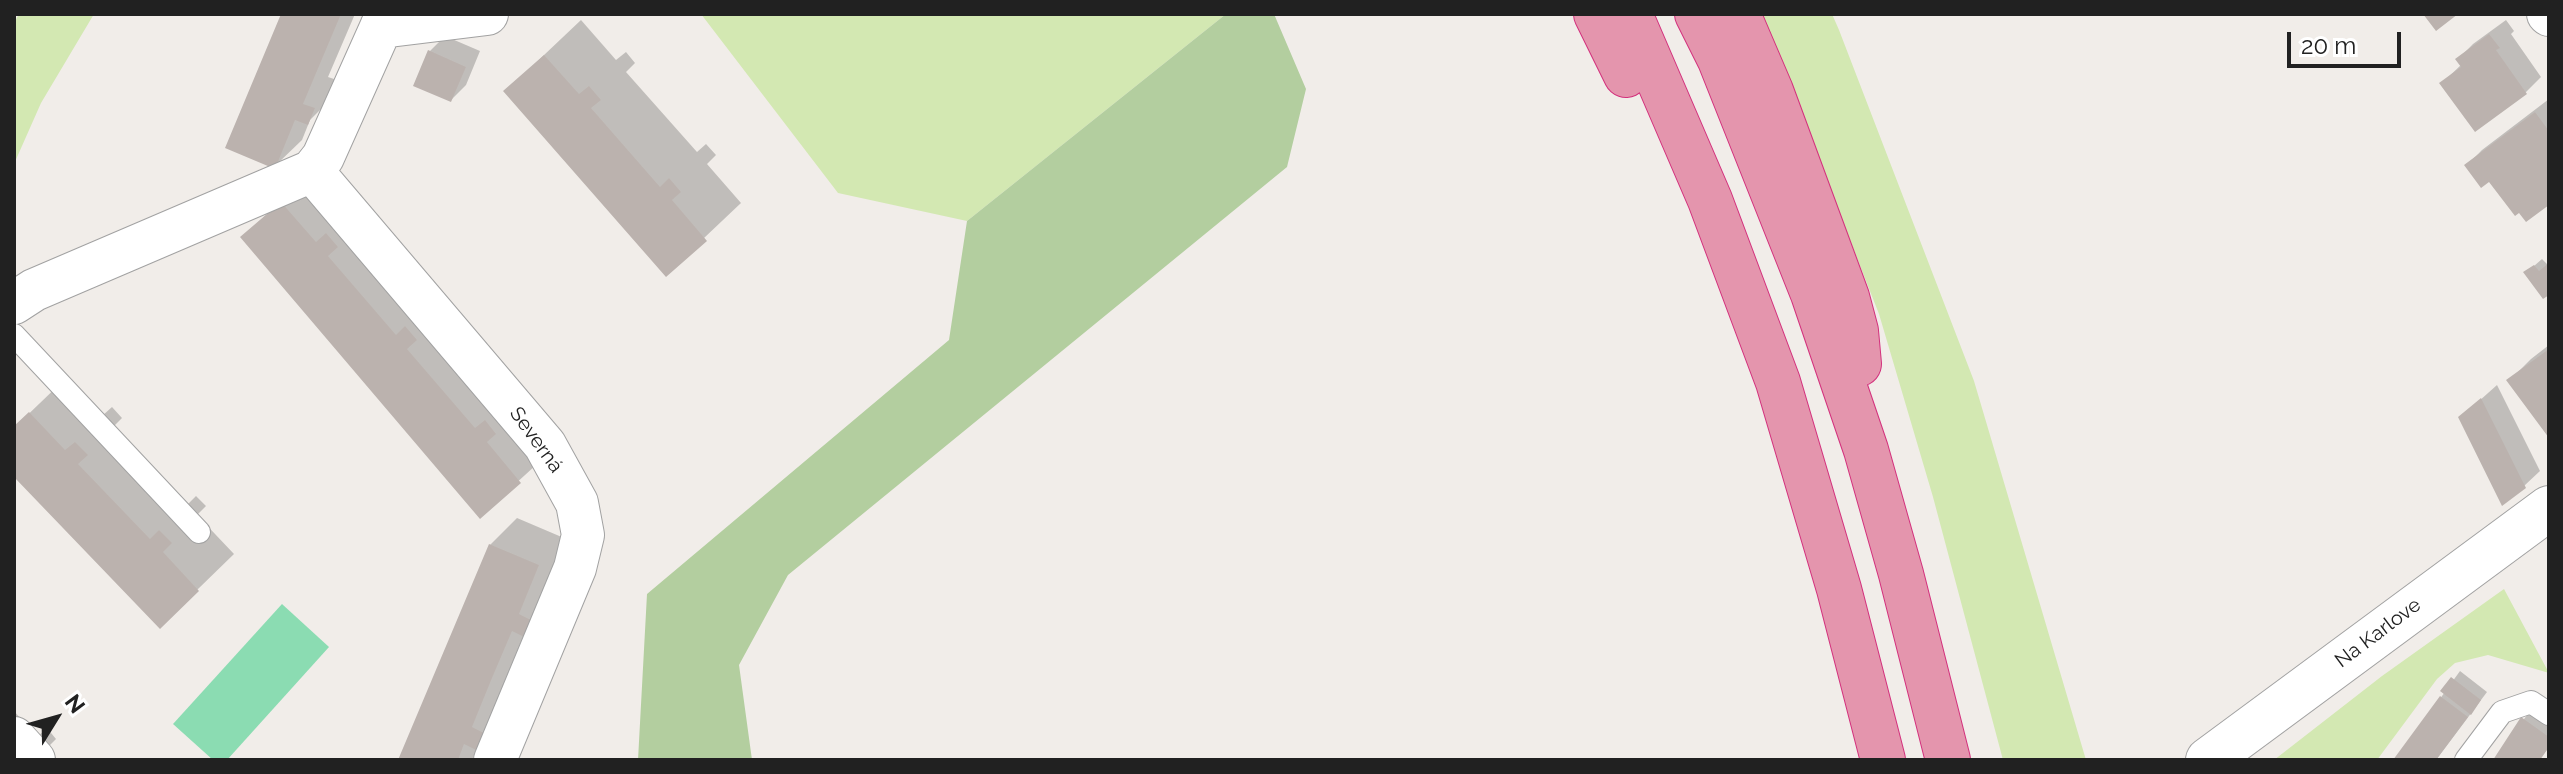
<!DOCTYPE html>
<html>
<head>
<meta charset="utf-8">
<style>
  body { margin:0 }
  #map { position:relative; width:2563px; height:774px; overflow:hidden; background:#f1ede9; font-family:Raleway,sans-serif }
  canvas { display:block }
  .frame { position:absolute; inset:0; border:16px solid #212121; pointer-events:none }
  .north { position:absolute; left:16px; top:678px; width:80px; height:80px; -webkit-text-stroke:6px #fff; paint-order:stroke; rotate:53deg; font-size:22px; font-weight:700; line-height:32px; text-align:center; color:#212121 }
  .north::after { content:''; display:block; margin:auto; width:28px; height:36px; background:#212121; clip-path:polygon(50% 0,100% 100%,50% 72%,0 100%) }
  .scale { position:absolute; left:2287px; top:32px; width:114px; height:36px; box-sizing:border-box; border:4px solid #212121; border-top:0; padding-left:10px; font-size:24px; line-height:28px; white-space:nowrap; color:#212121; -webkit-text-stroke:6px #fff; paint-order:stroke }
</style>
</head>
<body>
<div id="map">
<canvas width="2563" height="774"></canvas>
<div class="frame"></div>
<div class="north">N</div>
<div class="scale">20 m</div>
</div>
<script>
const context = document.querySelector('canvas').getContext('2d');
context.lineJoin = 'round';
function fillPath(path, color) { context.fillStyle = color; context.fill(path, 'evenodd'); }
const shape = rows => new Path2D(rows.map(r => 'M' + r).join(''));
function strokePath(path, color, width, dash) { context.strokeStyle = color; context.lineWidth = width; context.lineCap = dash ? 'butt' : 'round'; context.setLineDash(dash || []); context.stroke(path); }
function write(font, color, halo, rows, align = 'center') {
  context.font = font + ' Raleway,sans-serif'; context.lineWidth = 6; context.setLineDash([]); context.textBaseline = 'middle'; context.strokeStyle = halo; context.fillStyle = color; for (const [text, x, y, turn = 0] of rows) {
    context.save(); context.translate(x, y); context.rotate((+turn || 0) * Math.PI / 180); context.textAlign = isNaN(turn) ? turn : align; if (halo) context.strokeText(text, 0, 0); context.fillText(text, 0, 0); context.restore();
  }
}
fillPath(shape([
  [19,14,94,14,41,103,14,164,14,23],
  [701,14,1226,14,967,221,838,193],
  [1761,14,1832,14,1839,30,1974,381,2086,760,2003,760,1933,497,1879,314],
  [2504,589,2549,673,2488,655,2455,663,2437,679,2377,760,2274,760,2382,676]
]), '#d3e8b2');
fillPath(shape([
  [1226,14,1274,14,1306,89,1287,167,788,575,739,665,752,760,638,760,647,594,949,340,967,221]
]), '#b3ce9f');
fillPath(shape([
  [282,604,329,647,227,760,213,760,173,724]
]), '#8bdcb2');
fillPath(shape([
  [283,14,355,14,328,77,340,81,334,96,310,120,302,140,275,166],
  [581,20,616,60,626,52,635,63,626,72,697,152,706,144,716,155,707,164,741,203,666,274,506,91],
  [2506,20,2514,31,2511,34,2541,77,2526,92,2475,129,2442,83,2462,64,2458,59,2473,44],
  [445,36,480,51,466,85,451,100,429,52],
  [2549,99,2549,203,2490,179,2467,165,2482,150],
  [309,176,547,455,480,516,242,237],
  [2542,259,2548,265,2549,263,2549,292,2526,273],
  [2549,345,2549,435,2509,381,2531,359],
  [66,378,102,416,112,407,122,418,113,427,187,505,196,496,206,506,197,515,234,554,160,626,14,474,14,428],
  [2497,385,2540,471,2524,486,2460,418],
  [517,518,564,538,557,593,525,632,497,700,509,706,502,721,478,745,472,760,400,760,490,545],
  [2460,671,2487,692,2436,760,2396,760],
  [14,711,37,737,47,728,56,739,47,748,58,760,14,760],
  [2530,711,2549,724,2549,747,2539,760,2494,760]
]), '#0003');
fillPath(shape([
  [281,14,341,14,303,104,315,108,308,125,295,120,275,169,225,148],
  [2423,14,2458,14,2436,31],
  [2489,34,2500,48,2496,50,2527,94,2475,132,2439,83,2461,67,2455,59],
  [428,50,466,67,451,102,413,86],
  [544,55,579,94,589,86,601,100,591,108,660,187,669,178,681,192,672,200,707,241,666,277,503,91],
  [2535,112,2549,131,2549,205,2526,222,2519,213,2515,216,2489,182,2481,188,2464,165],
  [281,202,316,242,326,233,338,247,328,256,396,335,405,326,417,340,407,349,475,428,485,420,496,434,487,442,521,483,480,519,240,237],
  [2549,263,2549,295,2543,299,2523,272,2534,265,2539,271],
  [2549,349,2549,438,2506,380],
  [2481,398,2526,488,2502,506,2458,417],
  [29,412,65,450,75,442,88,455,78,464,150,539,159,530,172,543,163,552,199,591,160,629,14,477,14,426],
  [489,544,539,565,519,614,531,620,524,637,512,631,492,678,472,727,484,733,476,750,464,744,458,760,398,760],
  [2451,677,2481,700,2471,715,2440,691],
  [2440,696,2468,717,2436,760,2393,760],
  [2521,717,2549,737,2549,747,2540,760,2493,760]
]), '#bbb2ae');
const service = shape([
  [14,335,199,532],
  [2466,760,2502,712,2531,702,2549,714]
]);
const minor = shape([
  [2548,14,2549,15],
  [381,27,487,14],
  [312,171,545,445,577,503,583,535,575,568,495,760],
  [14,303,34,290,312,171,323,157,387,14],
  [14,738,34,760]
]);
const tertiary = shape([
  [2208,760,2549,508]
]);
const motorway = shape([
  [1596,14,1626,75],
  [1630,14,1710,200,1778,382,1839,589,1883,760],
  [1697,14,1720,60,1813,294,1866,450,1901,574,1948,760],
  [1738,14,1771,91,1847,297,1856,331,1859,364]
]);
strokePath(service, '#a2a2a2', 24);
strokePath(minor, '#a2a2a2', 44);
strokePath(tertiary, '#a2a2a2', 46);
strokePath(motorway, '#d3317d', 46);
strokePath(service, '#fff', 22);
strokePath(minor, '#fff', 42);
strokePath(tertiary, '#fff', 44);
strokePath(motorway, '#e495ad', 44);
write('20px', '#212121', '#fff', [
  ["Severná",536,440,54],
  ["Na Karlove",2378,633,-37]
]);
</script>
</body>
</html>
